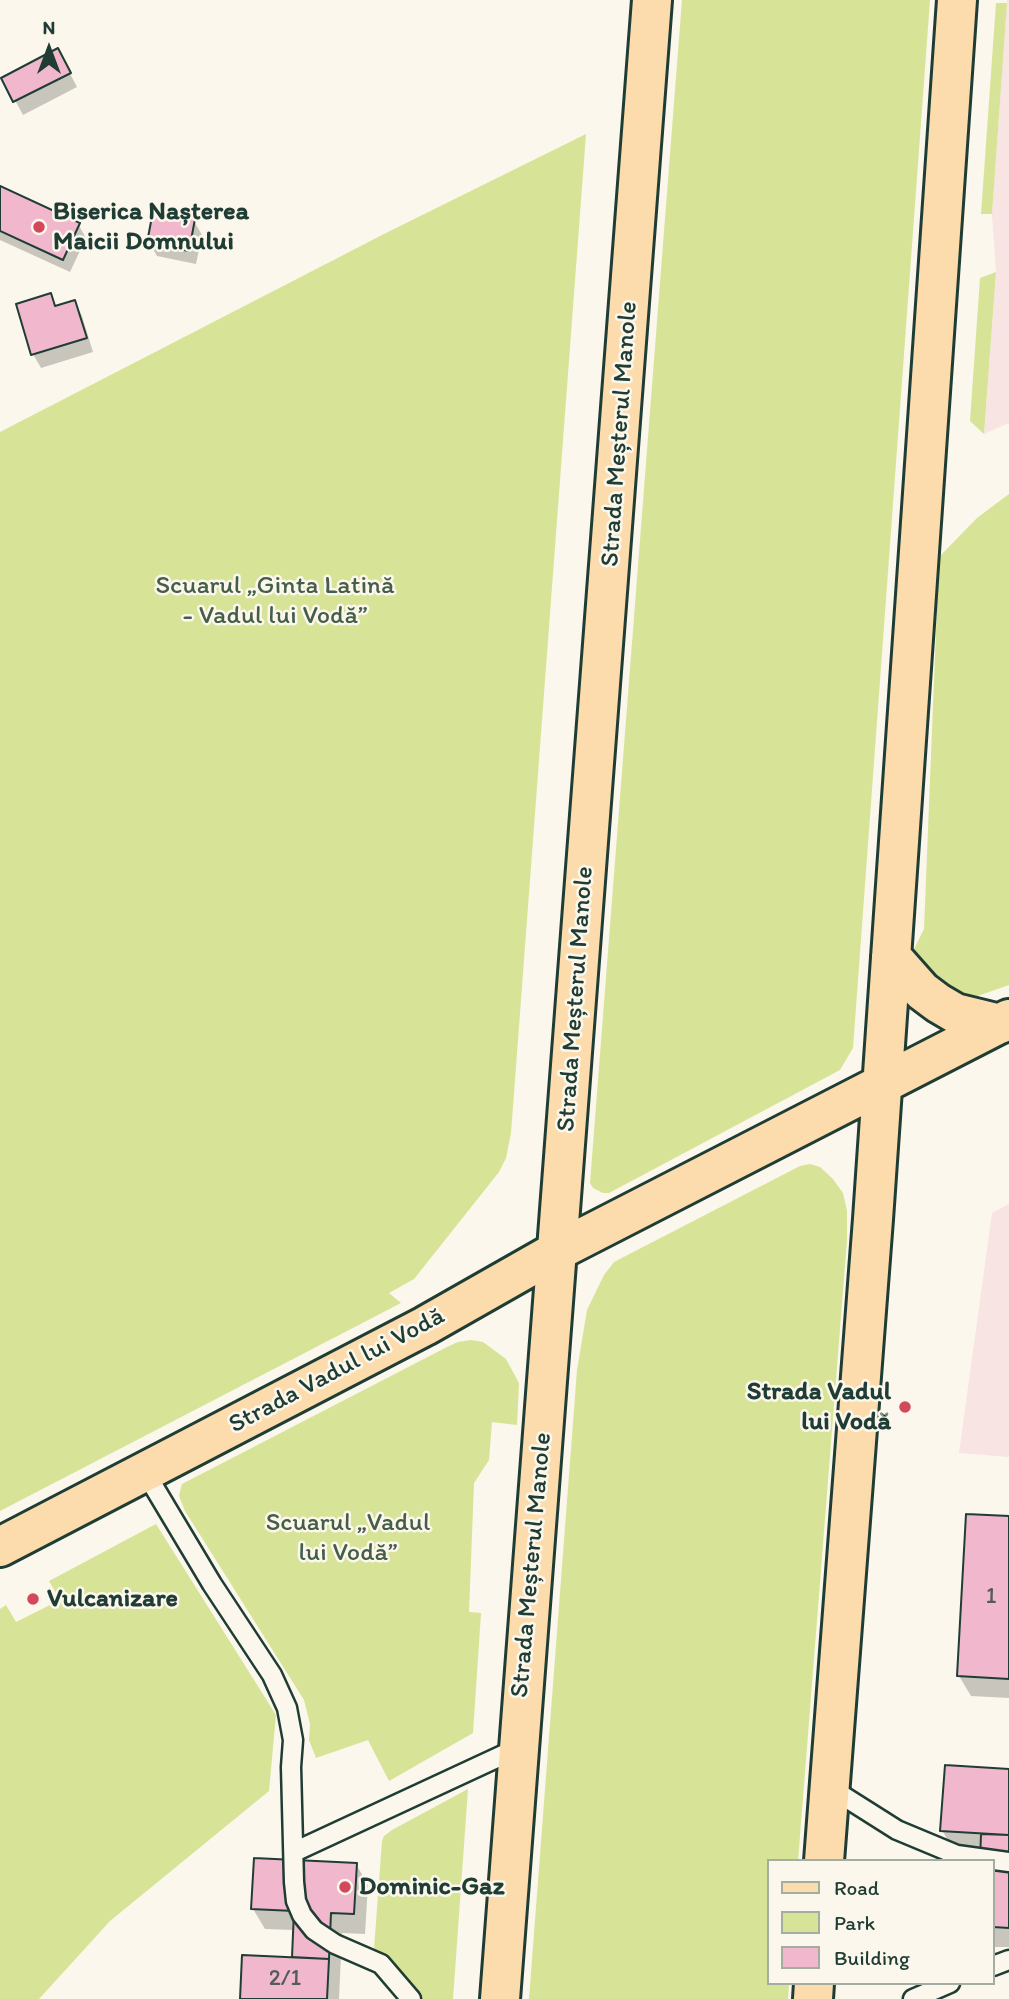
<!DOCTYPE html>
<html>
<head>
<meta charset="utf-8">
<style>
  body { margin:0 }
  #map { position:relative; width:1009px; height:1999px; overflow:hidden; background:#fbf7ec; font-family:Itim,sans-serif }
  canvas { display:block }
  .legend { position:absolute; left:767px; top:1859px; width:228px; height:126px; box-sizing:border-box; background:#fbf7ec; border:2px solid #a3ada2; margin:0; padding:9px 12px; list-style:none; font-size:21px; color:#1f3d34 }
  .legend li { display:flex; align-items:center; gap:14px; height:35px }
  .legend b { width:35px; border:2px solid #a3ada2 }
  .north { position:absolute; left:14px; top:14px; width:70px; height:70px; -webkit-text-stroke:5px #fbf7ec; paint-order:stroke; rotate:0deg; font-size:19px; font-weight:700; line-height:28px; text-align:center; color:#1f3d34 }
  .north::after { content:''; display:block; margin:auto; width:24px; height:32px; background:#1f3d34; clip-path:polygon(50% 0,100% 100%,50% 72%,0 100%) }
</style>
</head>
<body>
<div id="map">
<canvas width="1009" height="1999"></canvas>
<ul class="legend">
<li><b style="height:9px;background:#fcdcac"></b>Road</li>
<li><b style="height:19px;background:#d7e396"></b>Park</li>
<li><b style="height:19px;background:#f1b8cd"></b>Building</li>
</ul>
<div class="north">N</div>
</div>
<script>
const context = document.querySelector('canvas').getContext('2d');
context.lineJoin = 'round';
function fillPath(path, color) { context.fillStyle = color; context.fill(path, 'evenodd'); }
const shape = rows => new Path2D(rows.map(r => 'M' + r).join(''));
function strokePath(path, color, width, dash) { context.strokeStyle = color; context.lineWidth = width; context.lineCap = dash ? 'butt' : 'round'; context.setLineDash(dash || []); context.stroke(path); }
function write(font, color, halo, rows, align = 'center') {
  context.font = font + ' Itim,sans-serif'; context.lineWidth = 5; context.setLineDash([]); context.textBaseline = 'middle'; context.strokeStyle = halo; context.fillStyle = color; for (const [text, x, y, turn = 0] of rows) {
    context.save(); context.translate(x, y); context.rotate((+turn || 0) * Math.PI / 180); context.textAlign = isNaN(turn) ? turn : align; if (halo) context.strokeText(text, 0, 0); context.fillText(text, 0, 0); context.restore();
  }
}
fillPath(shape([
  [1007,0,1009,0,1009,423,984,434,996,272,992,214],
  [1009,1204,1009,1457,959,1453,992,1213]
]), '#f8e4e3');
fillPath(shape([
  [682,0,930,0,853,1048,840,1070,609,1193,603,1193,593,1188,590,1183],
  [996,3,1007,3,992,214,981,214],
  [586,134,511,1133,506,1158,499,1172,414,1279,389,1293,401,1303,0,1511,0,432,386,233],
  [996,272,984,434,970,421,980,278],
  [1009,494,1009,985,972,998,938,985,914,949,924,929,939,557,977,518],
  [810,1164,820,1167,833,1179,843,1193,847,1211,847,1240,798,1861,769,1861,769,1983,789,1983,788,1999,529,1999,577,1370,587,1310,604,1275,614,1262,800,1166],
  [471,1340,483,1342,506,1359,519,1383,517,1425,492,1422,489,1460,474,1483,469,1612,481,1613,473,1733,389,1781,368,1740,316,1758,309,1740,310,1724,304,1700,185,1511,179,1496,180,1491,182,1484,447,1347,458,1342],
  [156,1524,276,1715,269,1791,110,1921,39,1999,0,1999,0,1609,6,1605,16,1622,60,1600,49,1581],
  [468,1789,453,1999,421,1999,374,1949,382,1841,384,1836,392,1830]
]), '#d7e396');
fillPath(shape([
  [65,64,77,87,23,115,3,78],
  [0,188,78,224,86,238,70,272,0,240],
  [194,221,202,235,196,264,157,256,149,242],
  [50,295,57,307,75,302,82,316,93,352,41,368,33,354],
  [1009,1518,1009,1698,971,1696,959,1676],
  [1009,1771,1009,1947,993,1947,993,1861,954,1851,942,1830],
  [356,1864,368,1885,365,1934,342,1933,339,1999,242,1999,294,1959,295,1930,265,1929,253,1909]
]), '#0003');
const building = shape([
  [58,48,71,73,13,102,1,78,58,48],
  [0,186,80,223,63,260,0,231,0,186],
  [153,211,195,219,189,251,147,243,153,211],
  [51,293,55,306,75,300,87,338,31,355,16,304,51,293],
  [966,1514,1009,1516,1009,1679,957,1676,966,1514],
  [945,1765,1009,1769,1009,1835,940,1831,945,1765],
  [981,1834,1009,1835,1009,1928,993,1927,993,1861,980,1861,981,1834],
  [254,1858,357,1863,354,1914,331,1913,329,1959,292,1957,294,1911,251,1909,254,1858],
  [242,1955,329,1959,327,1999,240,1999,242,1955]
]);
fillPath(building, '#f1b8cd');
strokePath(building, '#1f3d34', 2);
const service = shape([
  [145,1472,212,1584,272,1675,287,1708,293,1740,291,1767,294,1882,296,1901,302,1915,314,1930,335,1944,381,1964,411,1999],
  [829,1787,897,1830,957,1855,1009,1862],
  [294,1852,518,1748],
  [993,1966,1009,1960],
  [913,1999,950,1983]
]);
const primary = shape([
  [891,956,922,991,938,1003,955,1013,1000,1024],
  [0,1547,425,1326,557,1251,1009,1019],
  [824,1861,873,1219,957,0],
  [500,1999,652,0],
  [813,1999,814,1983]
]);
strokePath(service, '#1f3d34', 23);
strokePath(primary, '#1f3d34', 44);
strokePath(service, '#fbf7ec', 18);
strokePath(primary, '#fcdcac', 38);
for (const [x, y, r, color] of [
  [39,227,7,"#d1495b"],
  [905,1407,7,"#d1495b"],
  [33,1599,7,"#d1495b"],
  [345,1887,7,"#d1495b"]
]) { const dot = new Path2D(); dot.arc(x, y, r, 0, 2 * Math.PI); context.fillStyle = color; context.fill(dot); strokePath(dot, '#fbf7ec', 2.5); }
write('23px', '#545c5a', null, [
  ["1",991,1597],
  ["2/1",285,1979]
]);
write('bold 26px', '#1f3d34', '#fbf7ec', [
  ["Biserica Nașterea",53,212],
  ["Maicii Domnului",53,242],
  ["Strada Vadul",891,1392,"right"],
  ["lui Vodă",891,1422,"right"],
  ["Vulcanizare",47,1599],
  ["Dominic-Gaz",359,1887]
], 'left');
write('26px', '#1f3d34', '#fbf7ec', [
  ["Strada Meșterul Manole",620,434,-86],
  ["Strada Meșterul Manole",576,999,-86],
  ["Strada Vadul lui Vodă",337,1371,-28],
  ["Strada Meșterul Manole",532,1565,-85]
]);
write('26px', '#445e48', '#fbf7ec', [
  ["Scuarul „Ginta Latină",275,586],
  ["- Vadul lui Vodă”",275,616],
  ["Scuarul „Vadul",348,1523],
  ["lui Vodă”",348,1553]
]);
</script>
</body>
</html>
